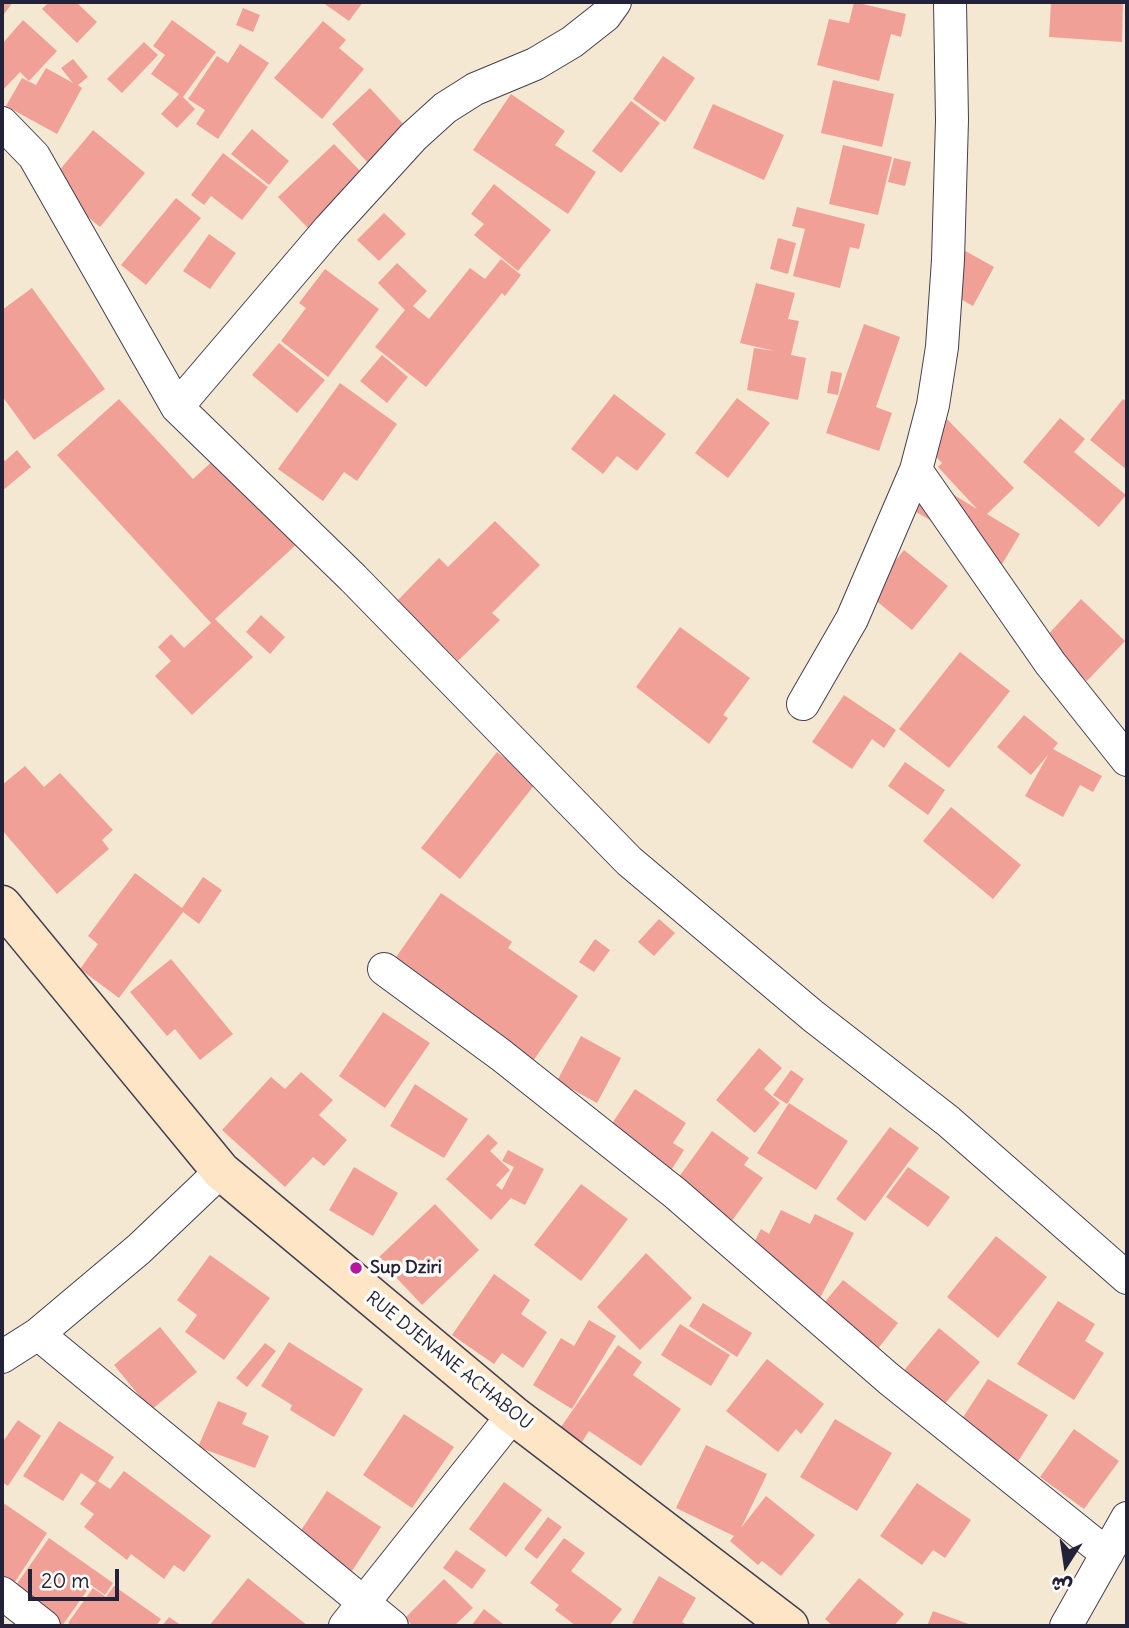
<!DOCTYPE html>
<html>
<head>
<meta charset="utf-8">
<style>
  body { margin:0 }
  #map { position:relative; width:1129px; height:1628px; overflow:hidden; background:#f5e8d2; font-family:Delius,"Playpen Sans Arabic",sans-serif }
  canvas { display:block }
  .frame { position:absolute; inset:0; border:4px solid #22223b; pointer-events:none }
  .north { position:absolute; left:1031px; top:1530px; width:70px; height:70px; -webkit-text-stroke:5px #fdfcf7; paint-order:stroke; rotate:192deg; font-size:19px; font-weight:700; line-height:28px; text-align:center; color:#22223b }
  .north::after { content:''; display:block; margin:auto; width:24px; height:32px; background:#22223b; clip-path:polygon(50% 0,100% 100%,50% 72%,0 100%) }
  .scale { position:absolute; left:28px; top:1569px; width:91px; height:32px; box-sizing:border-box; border:4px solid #22223b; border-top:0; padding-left:9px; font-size:21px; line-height:24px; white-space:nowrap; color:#22223b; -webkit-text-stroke:5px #fdfcf7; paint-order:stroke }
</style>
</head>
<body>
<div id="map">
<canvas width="1129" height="1628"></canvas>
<div class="frame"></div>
<div class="north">ش</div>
<div class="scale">20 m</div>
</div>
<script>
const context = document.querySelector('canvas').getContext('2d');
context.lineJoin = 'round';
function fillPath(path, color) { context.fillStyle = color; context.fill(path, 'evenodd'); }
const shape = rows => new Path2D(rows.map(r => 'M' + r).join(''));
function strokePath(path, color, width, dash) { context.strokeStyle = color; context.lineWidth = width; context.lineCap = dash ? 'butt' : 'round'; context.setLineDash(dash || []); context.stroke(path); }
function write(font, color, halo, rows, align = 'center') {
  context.font = font + ' Delius,sans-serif'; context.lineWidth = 7; context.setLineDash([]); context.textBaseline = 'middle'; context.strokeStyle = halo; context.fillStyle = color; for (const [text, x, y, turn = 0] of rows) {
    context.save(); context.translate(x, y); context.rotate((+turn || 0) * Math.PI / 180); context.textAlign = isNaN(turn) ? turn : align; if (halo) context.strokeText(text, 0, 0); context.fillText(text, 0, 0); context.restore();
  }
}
fillPath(shape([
  [2,2,13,2,2,17],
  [49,2,76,2,97,22,77,43,42,9],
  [322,2,363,2,349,21],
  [854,2,906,14,901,37,891,34,879,81,817,65,829,19,849,23],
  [1051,2,1123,2,1122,42,1049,37],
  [243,8,260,15,253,32,236,25],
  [23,20,57,51,29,81,20,72,2,91,2,44],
  [172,20,216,52,183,97,195,109,177,128,161,114,179,94,151,74,165,55,153,46],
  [323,21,346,40,339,48,364,69,322,119,274,78],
  [144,42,158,55,122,93,107,79],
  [240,44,269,63,218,139,196,124,205,110,188,99,217,56,228,63],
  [663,56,695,78,665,122,633,99],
  [73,59,88,77,78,85,82,88,57,134,6,106,22,78,36,85,46,68,73,83,61,68],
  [833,80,894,94,882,147,821,133],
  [370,88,408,129,369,164,332,124],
  [511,94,565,131,555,145,596,172,568,214,473,150],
  [631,101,660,123,621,173,592,151],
  [713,104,784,135,764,180,693,148],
  [252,129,289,161,269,185,231,154],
  [93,130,145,173,100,227,48,184],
  [334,144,368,179,326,247,278,197],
  [843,145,892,157,878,215,829,204],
  [223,153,268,187,242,220,211,196,204,205,191,195],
  [894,158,911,162,905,186,888,182],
  [494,184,551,230,518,271,474,235,484,224,471,214],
  [176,198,201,218,146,285,121,265],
  [797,207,865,224,859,249,850,247,840,288,793,276,805,229,792,226],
  [384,213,406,234,379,261,357,240],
  [209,234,236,253,210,289,183,271],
  [778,238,796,243,788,274,770,269],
  [953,244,994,267,973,306,948,292],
  [501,259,521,275,505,296,502,293,426,387,375,347,405,310,378,283,397,263,427,291,413,306,429,319,470,268,485,279],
  [325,269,379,309,328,377,281,341,306,308,299,303],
  [756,283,795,293,788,319,799,321,791,355,806,358,798,400,747,390,754,348,775,351,740,343],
  [32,288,105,389,34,440,2,396,2,310],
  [864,324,900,337,876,407,892,413,879,451,826,433],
  [279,343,325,380,297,413,252,375],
  [382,355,408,377,387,403,360,381],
  [831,371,842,373,838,395,827,393],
  [340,383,397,424,357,481,344,472,323,501,278,469],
  [614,394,666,434,637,471,617,456,603,474,571,449],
  [737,398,770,423,728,478,695,453],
  [119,399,193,479,218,456,298,543,215,619,253,657,192,715,155,676,171,661,158,647,171,634,184,648,211,623,57,455],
  [1123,399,1127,402,1127,470,1090,440],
  [1060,418,1085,439,1074,452,1126,495,1099,527,1023,462],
  [947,419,1014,488,987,514,1020,534,992,581,978,548,911,509,928,479,977,509,938,467,942,463,922,443],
  [17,450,31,467,2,491,2,457,5,461],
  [495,521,540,565,492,613,500,620,458,661,397,601,439,558,448,567],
  [904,550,948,586,912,630,868,594],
  [1081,599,1125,641,1087,681,1043,640],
  [261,615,285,637,270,654,246,632],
  [680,627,750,678,723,715,728,718,709,744,636,687],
  [960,652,1010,691,949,768,899,729],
  [844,695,896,730,884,748,872,739,852,769,812,742],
  [1024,715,1058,743,1053,749,1102,776,1093,792,1080,785,1063,817,1025,796,1048,755,1031,775,997,747],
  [497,752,536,783,460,879,421,848],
  [905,762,945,790,928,815,888,786],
  [25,766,44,787,60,773,113,830,102,840,109,849,57,894,2,830,2,785],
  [951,807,1021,865,993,899,923,841],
  [135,873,182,908,203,877,222,890,199,924,183,912,119,998,80,969,98,944,88,936],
  [441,893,512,942,508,948,578,996,533,1061,394,960],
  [659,919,675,933,654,956,638,942],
  [595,939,610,950,594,972,579,962],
  [171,959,233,1034,200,1060,175,1029,167,1036,130,992],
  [383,1012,430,1043,385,1108,339,1076],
  [581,1036,621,1058,597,1103,557,1081],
  [759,1048,782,1068,764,1089,780,1103,755,1133,716,1100],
  [791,1070,804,1079,787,1104,773,1095],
  [301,1072,333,1100,319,1115,347,1140,324,1166,313,1157,285,1187,222,1130,271,1077,285,1089],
  [415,1084,468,1119,444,1158,390,1126],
  [635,1089,686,1123,673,1143,684,1150,663,1183,632,1163,643,1146,611,1125],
  [789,1103,848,1141,816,1190,757,1153],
  [890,1127,919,1148,865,1221,836,1199],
  [712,1131,749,1158,744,1165,763,1178,726,1229,671,1188],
  [488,1134,498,1143,490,1151,510,1170,496,1185,502,1190,514,1167,502,1161,508,1150,544,1169,525,1205,511,1198,491,1220,446,1179],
  [354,1167,398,1193,373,1236,329,1210],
  [908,1167,950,1197,928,1227,886,1197],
  [581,1184,628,1219,581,1281,534,1245],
  [435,1204,479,1250,422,1305,378,1258],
  [781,1210,810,1224,815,1214,854,1233,820,1298,745,1260,761,1229,769,1234],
  [996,1236,1047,1277,998,1338,947,1297],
  [646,1253,692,1298,640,1350,597,1307],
  [210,1255,270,1298,224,1360,185,1332,197,1315,177,1300],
  [494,1274,530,1300,521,1314,547,1332,523,1368,502,1353,494,1364,452,1335],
  [843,1280,898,1323,870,1359,814,1315],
  [1058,1301,1095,1324,1085,1341,1104,1353,1074,1400,1017,1364],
  [703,1303,752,1333,737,1357,689,1326],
  [589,1320,616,1336,572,1409,533,1385,561,1338,574,1346],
  [680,1324,730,1355,711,1386,661,1355],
  [160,1327,197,1372,151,1410,114,1365],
  [939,1328,980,1362,942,1407,901,1374],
  [289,1342,363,1389,334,1437,290,1410,292,1405,261,1386],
  [265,1343,276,1351,247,1387,236,1378],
  [618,1345,642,1362,633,1375,681,1409,641,1466,589,1431,582,1442,561,1427],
  [767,1359,824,1404,801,1434,796,1429,778,1452,726,1411],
  [988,1379,1048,1415,1013,1469,954,1431],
  [218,1401,247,1413,242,1424,269,1436,255,1468,198,1447],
  [404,1414,454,1447,412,1508,363,1475],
  [835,1419,892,1453,857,1511,800,1477],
  [18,1420,41,1436,8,1486,2,1482,2,1443],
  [59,1421,114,1457,98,1481,110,1489,124,1471,211,1536,184,1572,174,1565,164,1579,131,1554,127,1560,84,1527,94,1514,80,1504,96,1483,81,1473,63,1501,23,1476],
  [1074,1429,1119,1461,1084,1509,1040,1477],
  [706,1445,767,1474,741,1528,766,1496,815,1535,781,1576,762,1561,758,1565,730,1541,734,1536,676,1508],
  [504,1482,542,1510,506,1557,469,1529],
  [917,1483,971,1520,945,1558,933,1550,922,1565,880,1536],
  [327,1491,381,1527,350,1574,296,1538],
  [2,1502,47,1533,13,1585,2,1577],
  [548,1517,562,1527,537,1559,524,1549],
  [49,1538,113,1583,105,1595,91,1585,62,1626,47,1626,7,1598],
  [564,1538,585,1553,571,1571,622,1609,609,1626,576,1626,555,1610,559,1605,530,1583],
  [456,1550,486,1570,472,1589,443,1568],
  [659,1576,696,1598,682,1622,689,1626,638,1626,632,1623],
  [248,1578,308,1626,209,1626],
  [859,1578,904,1614,894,1626,833,1626,825,1619],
  [444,1579,473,1608,454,1626,413,1626,405,1618],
  [114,1586,161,1619,156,1626,73,1626,68,1623,93,1588,106,1597],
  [484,1609,503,1624,502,1626,471,1626],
  [933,1611,974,1626,927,1626],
  [169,1617,182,1626,162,1626]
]), '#f1a097');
const minor = shape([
  [2,123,34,156,177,407,353,578,629,861,813,1016,948,1121,1127,1278],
  [177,407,329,229,413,137,445,108,475,89,535,64,572,42,605,16,615,2],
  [916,470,1050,663,1127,760],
  [803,704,852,619,916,470,933,405,942,347,948,260,952,120,950,2],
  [384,969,501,1055,675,1193,889,1379,1107,1554],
  [38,1334,392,1626],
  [2,1357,38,1334,139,1249,221,1171],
  [2,1593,44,1626],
  [345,1626,513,1415],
  [1066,1626,1127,1518]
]);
const secondary = shape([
  [2,905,221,1171,513,1415,789,1626]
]);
strokePath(minor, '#424052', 34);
strokePath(secondary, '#424052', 41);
strokePath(minor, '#fff', 32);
strokePath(secondary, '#fde5c5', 38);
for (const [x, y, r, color] of [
  [356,1268,7,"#b5179e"]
]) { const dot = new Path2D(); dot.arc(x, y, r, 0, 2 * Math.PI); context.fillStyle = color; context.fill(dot); strokePath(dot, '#fdfcf7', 2.5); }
write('bold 18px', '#22223b', '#fdfcf7', [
  ["Sup Dziri",370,1268]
], 'left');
write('18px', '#22223b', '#fdfcf7', [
  ["RUE DJENANE ACHABOU",449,1361,39]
]);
</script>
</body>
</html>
